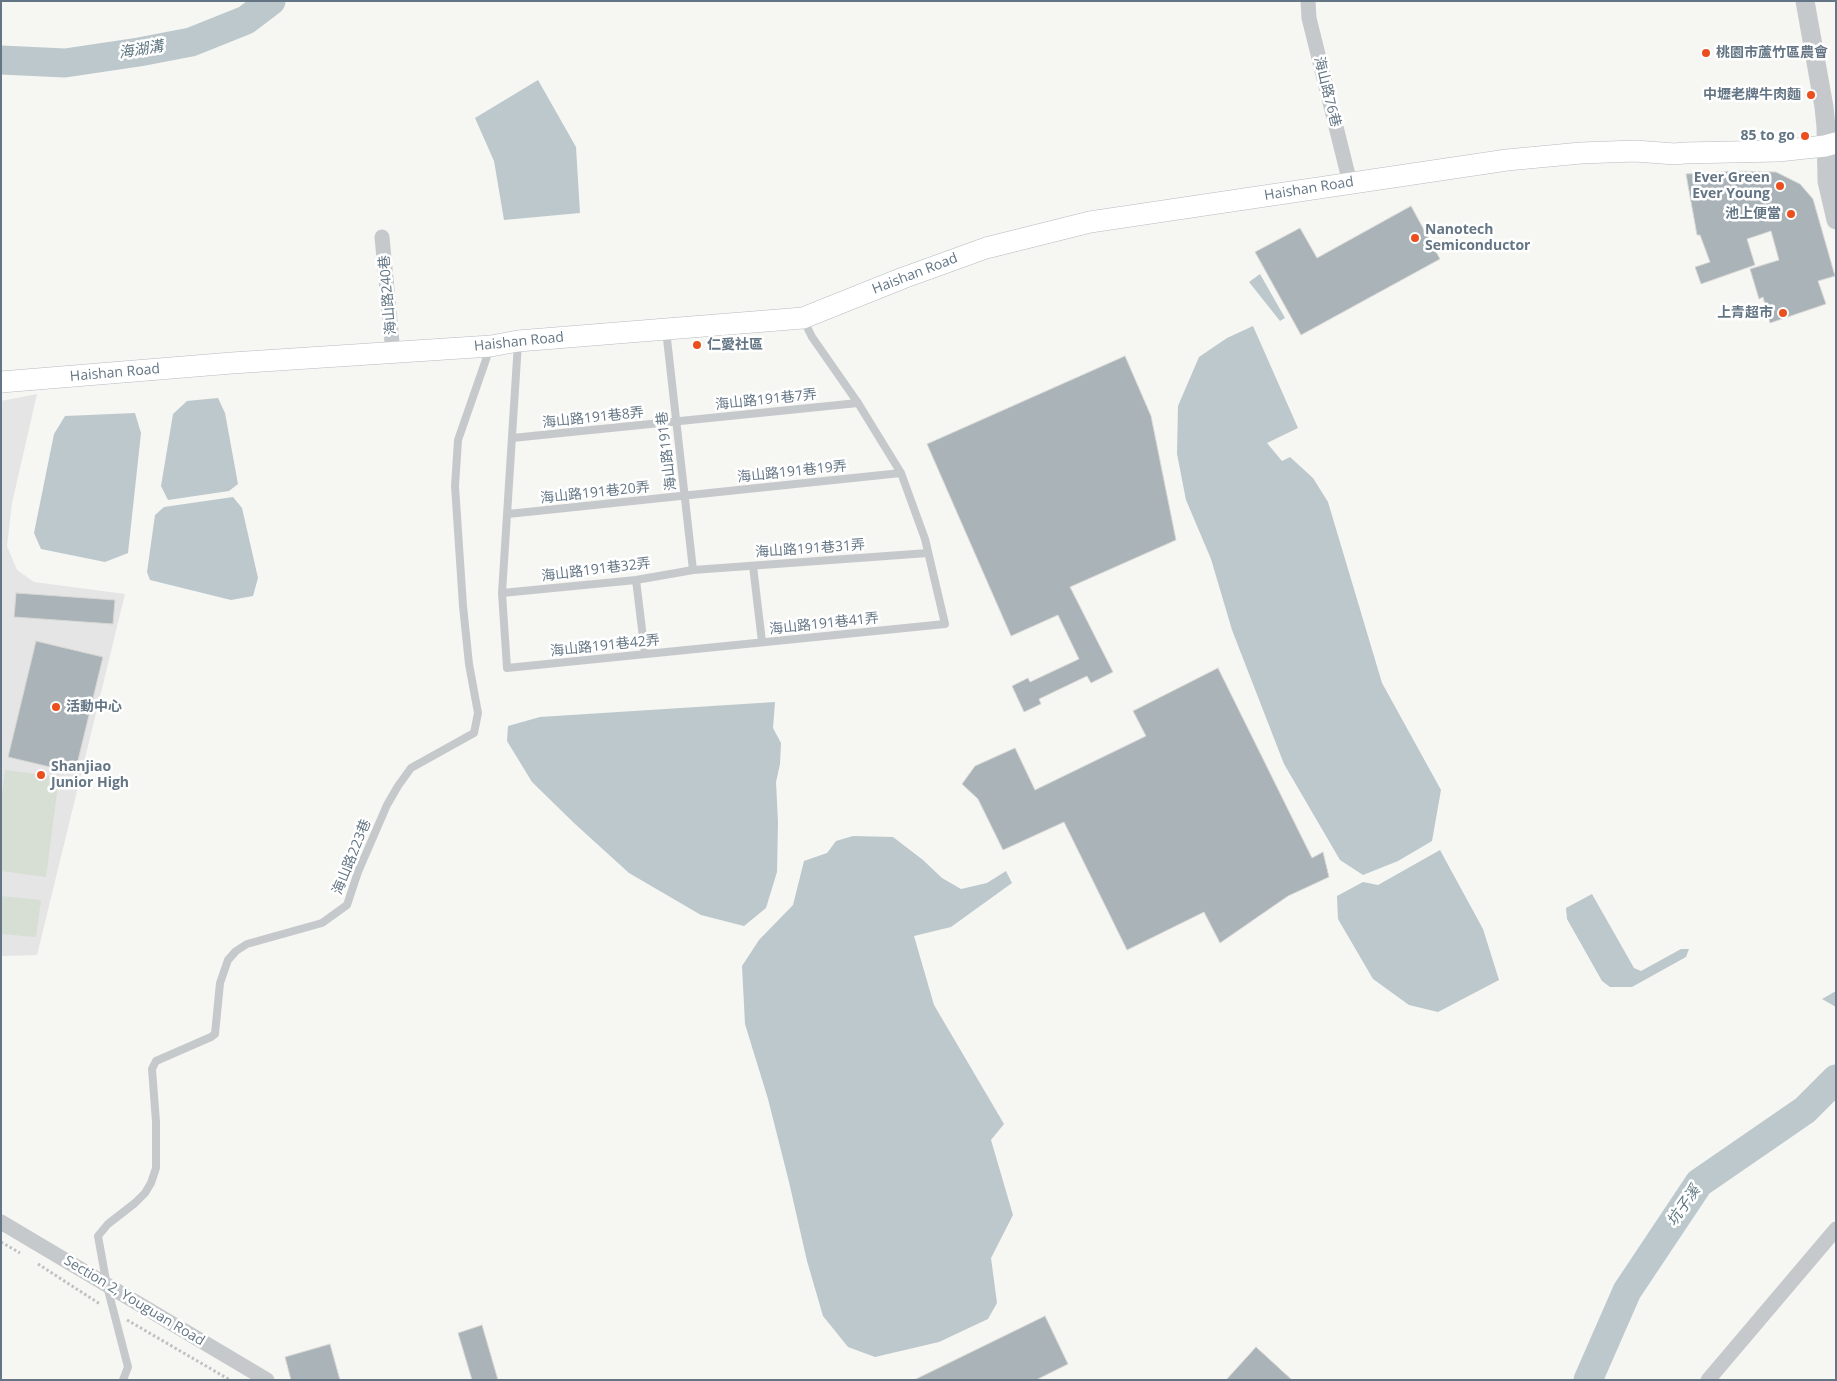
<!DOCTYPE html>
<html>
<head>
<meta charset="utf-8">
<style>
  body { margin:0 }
  #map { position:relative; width:1837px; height:1381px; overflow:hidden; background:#f6f6f3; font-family:"Open Sans",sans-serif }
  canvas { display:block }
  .frame { position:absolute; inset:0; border:2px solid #647685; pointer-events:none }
</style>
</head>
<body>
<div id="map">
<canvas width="1837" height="1381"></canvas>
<div class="frame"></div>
</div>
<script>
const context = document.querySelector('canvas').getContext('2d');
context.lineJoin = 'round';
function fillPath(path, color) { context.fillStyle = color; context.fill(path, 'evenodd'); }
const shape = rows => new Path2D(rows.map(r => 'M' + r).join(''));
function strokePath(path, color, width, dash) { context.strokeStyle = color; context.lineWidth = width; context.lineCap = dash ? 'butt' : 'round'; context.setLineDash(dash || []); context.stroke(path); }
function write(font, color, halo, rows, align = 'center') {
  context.font = font + ' "Open Sans","Noto Sans TC",sans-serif'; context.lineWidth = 5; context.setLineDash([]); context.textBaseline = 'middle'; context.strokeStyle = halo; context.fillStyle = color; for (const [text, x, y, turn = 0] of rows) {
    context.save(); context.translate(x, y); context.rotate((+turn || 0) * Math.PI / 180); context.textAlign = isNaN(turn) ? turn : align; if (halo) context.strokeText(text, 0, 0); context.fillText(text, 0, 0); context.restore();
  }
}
fillPath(shape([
  [37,394,12,503,7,546,17,570,34,582,125,594,37,955,1,956,1,401]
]), '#e4e5e4');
fillPath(shape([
  [5,770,59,777,46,877,1,871,1,802],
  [1,896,41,900,36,937,1,934]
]), '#d7ded3');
fillPath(shape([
  [538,80,576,147,580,213,504,220,494,161,475,118],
  [1260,274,1285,318,1280,321,1249,282],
  [1253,326,1298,428,1267,443,1282,461,1290,457,1313,478,1328,502,1382,683,1441,790,1432,841,1398,861,1363,875,1340,860,1284,764,1232,630,1211,559,1186,500,1177,454,1178,406,1199,357,1227,338],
  [218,398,225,413,238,484,229,491,168,500,161,486,173,414,187,401],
  [135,413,141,433,128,553,105,562,41,549,34,533,54,434,65,416],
  [233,497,242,508,258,578,253,596,231,600,150,580,147,572,155,515,164,507],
  [775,702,773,728,781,743,780,764,776,782,778,822,777,872,766,908,744,926,701,915,629,873,574,823,532,782,507,741,508,726,540,717],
  [853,836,893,837,923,860,942,878,961,889,987,883,1006,871,1012,883,951,927,914,936,934,1005,1004,1124,991,1140,1013,1215,991,1258,997,1303,988,1319,939,1342,875,1357,848,1347,823,1316,807,1261,789,1182,768,1099,745,1024,742,966,759,940,793,905,804,861,827,853,836,841],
  [1440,850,1483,929,1499,980,1438,1012,1409,1005,1373,979,1338,919,1337,896,1363,882,1378,885],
  [1592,894,1634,968,1641,971,1681,949,1689,949,1686,957,1632,987,1610,987,1602,981,1567,919,1566,908],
  [1836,991,1836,1007,1822,999]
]), '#bcc8cc');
strokePath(shape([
  [1,60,65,63,139,52,191,42,246,20,271,1],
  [1588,1380,1627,1291,1699,1183,1805,1110,1836,1079]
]), '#bcc8cc', 29);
const building = shape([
  [1733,171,1776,172,1800,184,1813,199,1835,276,1818,281,1826,304,1770,323,1763,297,1759,299,1750,269,1779,260,1771,231,1747,239,1755,265,1701,284,1695,267,1710,262,1700,235,1697,235,1686,174,1733,171],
  [1411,206,1440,259,1301,335,1255,252,1300,228,1317,258,1411,206],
  [1125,356,1151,416,1176,540,1070,587,1113,672,1091,683,1087,676,1039,699,1041,704,1024,712,1012,686,1028,678,1030,682,1079,659,1058,615,1011,636,927,444,1125,356],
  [16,593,115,600,113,624,14,617,16,593],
  [36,641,103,657,75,773,8,757,36,641],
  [1218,668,1312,858,1323,852,1329,877,1288,896,1220,943,1204,912,1127,950,1064,822,1003,850,978,799,962,784,975,766,1015,748,1035,790,1146,736,1133,711,1218,668],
  [1045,1316,1068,1364,1036,1380,914,1380,1045,1316],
  [482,1325,498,1380,472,1380,458,1333,482,1325],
  [330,1344,340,1380,291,1380,285,1357,330,1344],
  [1256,1347,1292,1380,1226,1380,1256,1347]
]);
fillPath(building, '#aab3b8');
strokePath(building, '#d8d8d5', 1);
const secondary = shape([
  [1,382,232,363,491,346,518,341,803,318,903,278,986,248,1090,222,1507,160,1581,153,1635,151,1675,154,1684,153,1778,151,1825,146,1836,143]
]);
strokePath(secondary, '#b5bbbf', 22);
strokePath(shape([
  [1,1242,20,1253],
  [38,1264,100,1304],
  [127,1320,230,1380]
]), '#bfc1c3', 3, [2.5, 2.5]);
strokePath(shape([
  [666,330,693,570],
  [518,343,502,593,507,668,945,624,925,539,901,473,858,403,812,337,803,319],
  [512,438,858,403],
  [508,514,901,473],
  [753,566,762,642],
  [636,580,645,654],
  [502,593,636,580,693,570,928,553],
  [123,1380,128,1367,107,1286,98,1236,108,1224,135,1203,145,1193,151,1183,156,1168,156,1122,152,1069,156,1061,211,1037,215,1034,220,983,228,960,236,951,247,944,322,923,347,905,358,872,387,805,398,786,411,768,474,733,478,713,469,664,463,606,455,486,458,440,490,348]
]), '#c6c9cc', 8);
strokePath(shape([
  [1308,1,1309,18,1350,183],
  [382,237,393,353],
  [1,1222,267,1380],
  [1708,1380,1836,1229]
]), '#c6c9cc', 15);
strokePath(shape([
  [1805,1,1824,107,1826,127,1827,181,1836,220]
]), '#c6c9cc', 19);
strokePath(secondary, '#fff', 21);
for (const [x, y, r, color] of [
  [1706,53,5,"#eb4f1e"],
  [1811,95,5,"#eb4f1e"],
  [1805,136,5,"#eb4f1e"],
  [1780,186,5,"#eb4f1e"],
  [1791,214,5,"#eb4f1e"],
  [1415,238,5,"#eb4f1e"],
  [1783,313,5,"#eb4f1e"],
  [697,345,5,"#eb4f1e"],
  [56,707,5,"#eb4f1e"],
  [41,775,5,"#eb4f1e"]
]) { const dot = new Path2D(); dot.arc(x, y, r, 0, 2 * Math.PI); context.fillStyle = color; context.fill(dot); strokePath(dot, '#fff', 2); }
write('bold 14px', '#647685', '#fff', [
  ["桃園市蘆竹區農會",1716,53],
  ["中壢老牌牛肉麵",1801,95,"right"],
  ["85 to go",1795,136,"right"],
  ["Ever Green",1770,178,"right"],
  ["Ever Young",1770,194,"right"],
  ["池上便當",1781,214,"right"],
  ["Nanotech",1425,230],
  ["Semiconductor",1425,246],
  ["上青超市",1773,313,"right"],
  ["仁愛社區",707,345],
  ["活動中心",66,707],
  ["Shanjiao",51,767],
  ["Junior High",51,783]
], 'left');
write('14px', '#647685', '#fff', [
  ["海山路76巷",1327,92,76],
  ["Haishan Road",1309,189,-9],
  ["Haishan Road",915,274,-21],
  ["海山路240巷",388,295,-95],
  ["Haishan Road",519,342,-6],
  ["Haishan Road",115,373,-5],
  ["海山路191巷7弄",766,400,-6],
  ["海山路191巷8弄",593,418,-6],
  ["海山路191巷",667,451,-97],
  ["海山路191巷19弄",792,472,-6],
  ["海山路191巷20弄",595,493,-6],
  ["海山路191巷31弄",810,549,-4],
  ["海山路191巷32弄",596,570,-7],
  ["海山路191巷41弄",824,624,-6],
  ["海山路191巷42弄",605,646,-6],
  ["海山路223巷",352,857,-68],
  ["Section 2, Youguan Road",134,1301,31]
]);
write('italic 15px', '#5f7882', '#fff', [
  ["海湖溝",141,50,-9],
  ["坑子溪",1684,1206,-55]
]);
</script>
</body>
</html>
